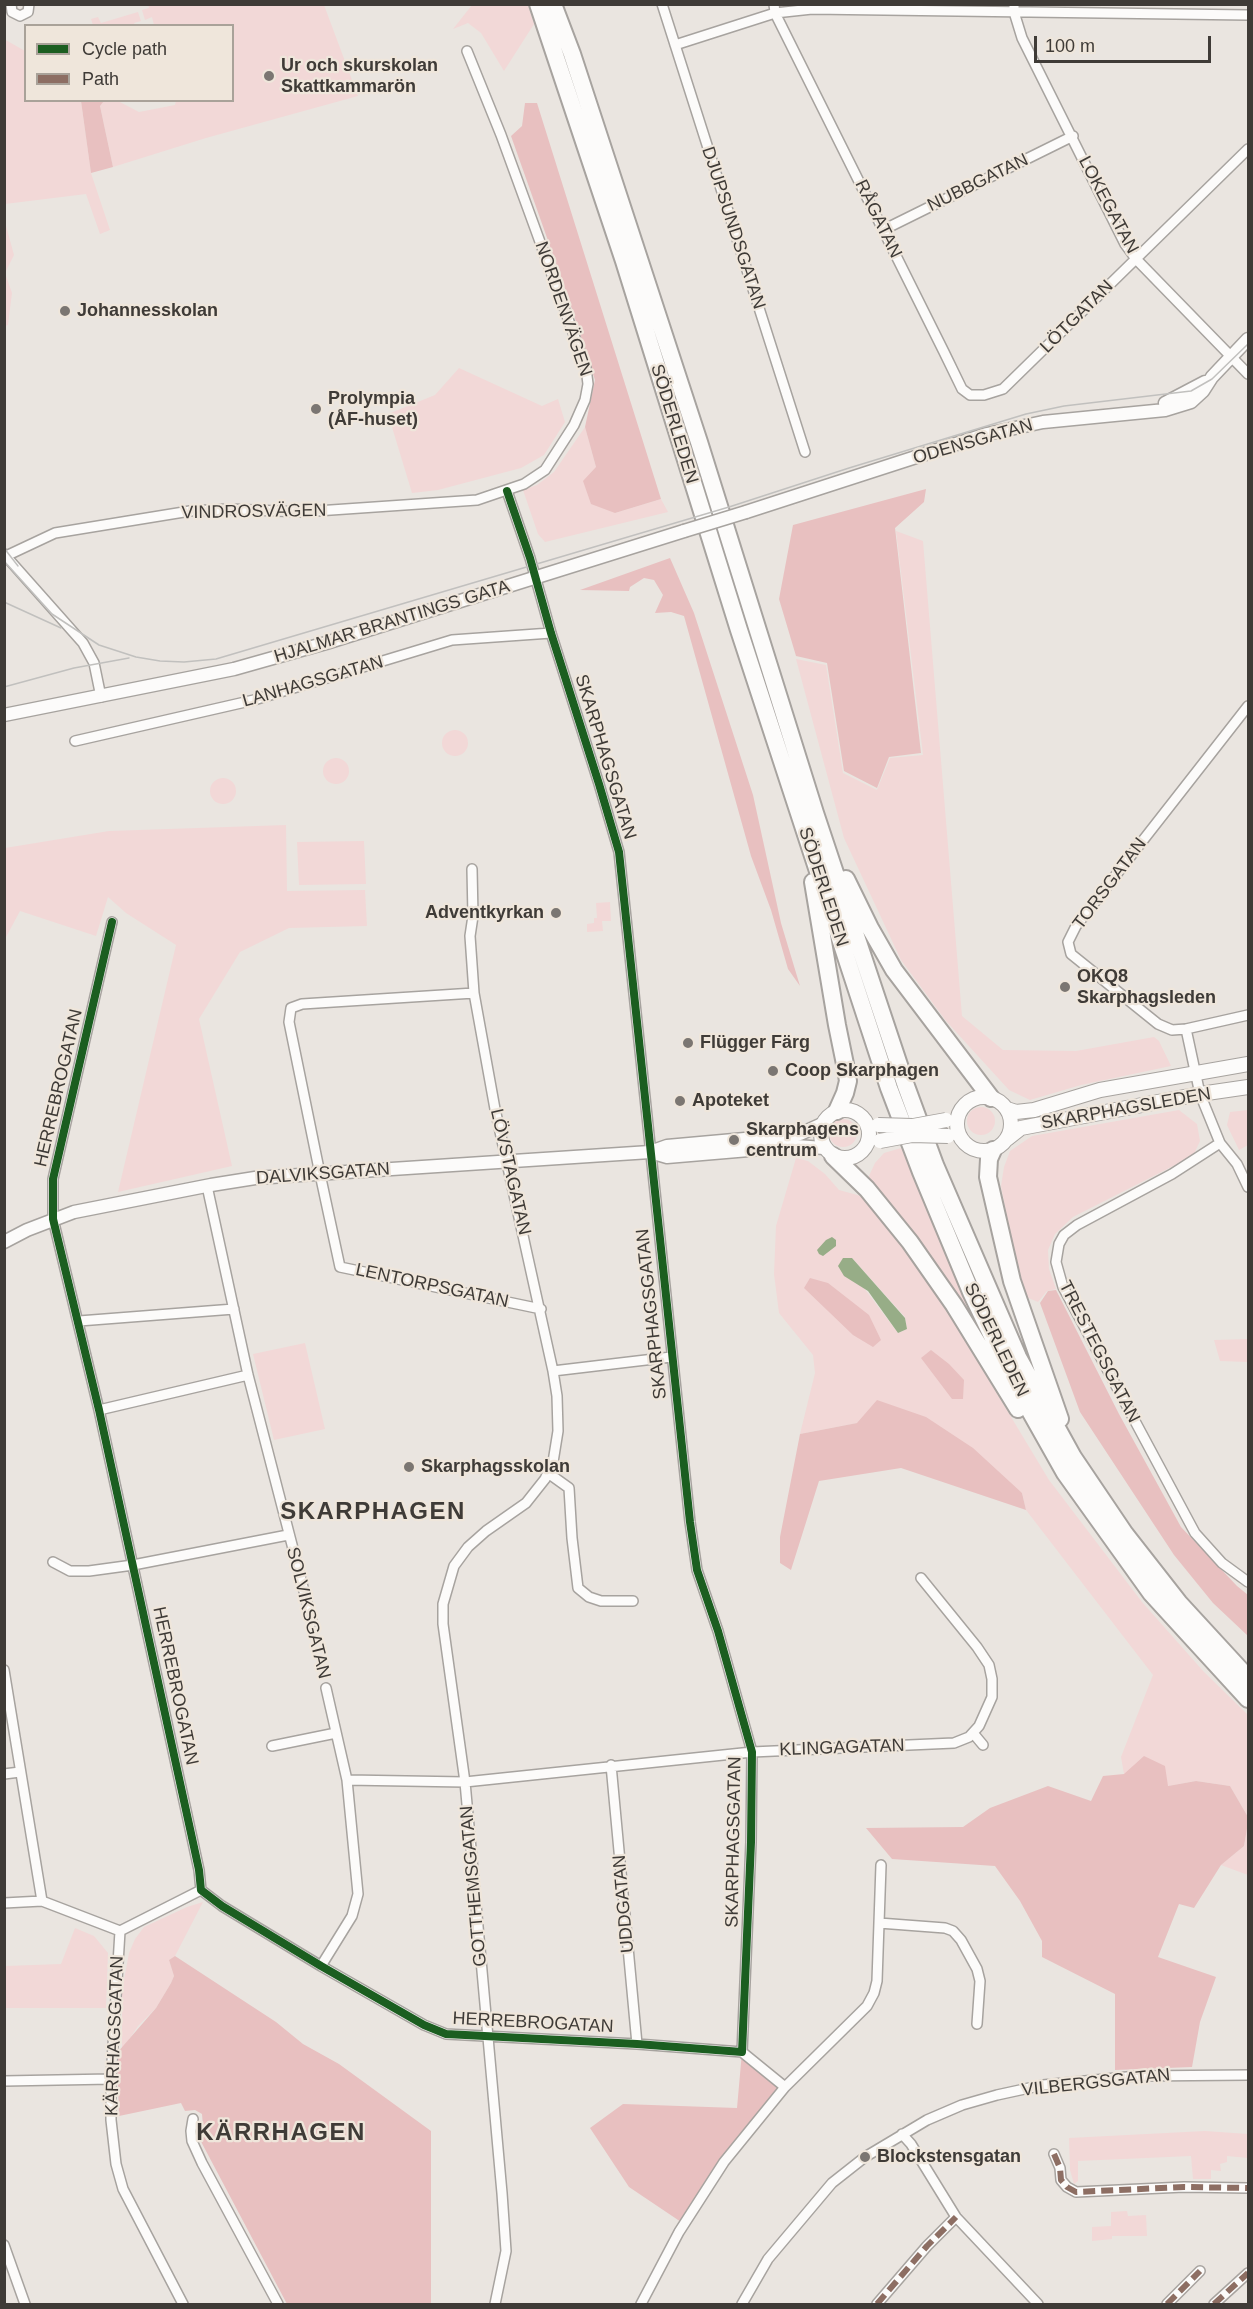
<!DOCTYPE html>
<html>
<head>
<meta charset="utf-8">
<style>
  body { margin:0 }
  #map { position:relative; width:1253px; height:2309px; overflow:hidden; background:#eae5e0; font-family:Arial,sans-serif }
  canvas { display:block }
  .frame { position:absolute; inset:0; border:6px solid #3f3b37; pointer-events:none }
  .legend { position:absolute; left:24px; top:24px; width:210px; height:78px; box-sizing:border-box; background:#efe6db; border:2px solid #a9a299; margin:0; padding:8px 10px; list-style:none; font-size:18px; color:#3f3b37 }
  .legend li { display:flex; align-items:center; gap:12px; height:30px }
  .legend b { width:30px; border:2px solid #a9a299 }
  .scale { position:absolute; left:1034px; top:36px; width:177px; height:27px; box-sizing:border-box; border:3px solid #3f3b37; border-top:0; padding-left:8px; font-size:18px; line-height:21px; white-space:nowrap; color:#3f3b37; -webkit-text-stroke:4px #efe6db; paint-order:stroke }
</style>
</head>
<body>
<div id="map">
<canvas width="1253" height="2309"></canvas>
<div class="frame"></div>
<ul class="legend">
<li><b style="height:8px;background:#1b5e20"></b>Cycle path</li>
<li><b style="height:8px;background:#8d6e63"></b>Path</li>
</ul>
<div class="scale">100 m</div>
</div>
<script>
const context = document.querySelector('canvas').getContext('2d');
context.lineJoin = 'round';
function fillPath(path, color) { context.fillStyle = color; context.fill(path, 'evenodd'); }
const shape = rows => new Path2D(rows.map(r => 'M' + r).join(''));
function strokePath(path, color, width, dash) { context.strokeStyle = color; context.lineWidth = width; context.lineCap = dash ? 'butt' : 'round'; context.setLineDash(dash || []); context.stroke(path); }
function write(font, color, halo, rows, align = 'center') {
  context.font = font + ' Arial,sans-serif'; context.lineWidth = 4.5; context.setLineDash([]); context.textBaseline = 'middle'; context.strokeStyle = halo; context.fillStyle = color; for (const [text, x, y, turn = 0] of rows) {
    context.save(); context.translate(x, y); context.rotate((+turn || 0) * Math.PI / 180); context.textAlign = isNaN(turn) ? turn : align; if (halo) context.strokeText(text, 0, 0); context.fillText(text, 0, 0); context.restore();
  }
}
fillPath(shape([
  [148,4,324,5,358,96,206,138,113,167,100,106,104,101,118,101,139,112,175,105,176,101,232,100,232,26,154,25,152,17,145,20,142,10,149,8],
  [472,5,528,5,534,24,504,71,481,33,468,23,453,29],
  [138,12,141,21,134,23,135,25,93,25,91,19,98,17,101,23],
  [4,39,25,51,26,100,81,101,91,173,110,230,100,234,86,194,5,204],
  [5,222,14,255,5,273,12,293,8,325,5,326],
  [459,368,542,406,558,399,565,422,544,455,521,468,438,490,412,493,388,414,435,395],
  [585,427,596,467,615,513,661,499,668,512,545,542,538,534,523,490,537,485,554,472],
  [896,531,923,541,962,1016,1003,1050,1076,1051,1154,1037,1159,1041,1171,1066,1081,1085,1030,1100,1009,1090,946,1021,901,960,844,838,796,659,826,665,843,773,877,790,890,758,923,755],
  '442 743a13 13 0 1 1 26 0a13 13 0 1 1-26 0Z',
  '323 771a13 13 0 1 1 26 0a13 13 0 1 1-26 0Z',
  '210 791a13 13 0 1 1 26 0a13 13 0 1 1-26 0Z',
  [286,825,287,891,365,890,367,926,289,928,240,952,199,1019,232,1166,118,1192,176,945,126,913,108,897,96,936,20,911,5,939,5,848,109,831],
  [364,841,366,884,299,885,297,842],
  [610,902,611,921,602,921,603,931,587,932,587,924,594,923,594,918,597,918,596,903],
  '967 1121a14 14 0 1 1 28 0a14 14 0 1 1-28 0Z',
  [1179,1110,1197,1124,1200,1141,1193,1156,1073,1217,1055,1234,1048,1250,1049,1269,1056,1289,1047,1291,1038,1302,1026,1297,1017,1269,1001,1186,1004,1167,1010,1151,1032,1136],
  [1248,1110,1248,1145,1239,1150,1227,1125,1230,1112],
  '829 1133a14 14 0 1 1 28 0a14 14 0 1 1-28 0Z',
  [901,1148,971,1306,965,1308,925,1248,868,1178,875,1163,884,1153],
  [796,1158,808,1161,825,1174,839,1190,861,1196,896,1236,940,1299,1049,1480,1142,1602,1204,1672,1248,1715,1248,1817,1230,1786,1196,1781,1168,1786,1124,1774,1121,1757,1153,1675,1026,1510,1022,1493,857,1423,800,1434,815,1373,813,1355,779,1313,774,1274,776,1226],
  [852,1258,905,1317,907,1329,898,1333,842,1259],
  [1248,1339,1248,1362,1220,1361,1214,1340],
  [305,1343,325,1429,274,1440,253,1354],
  [1248,1823,1248,1875,1221,1865,1244,1846],
  [203,1902,175,1956,169,1960,174,1976,171,1983,156,2008,138,2026,122,2050,122,1991,129,1953,135,1939,144,1927,187,1907],
  [75,1928,94,1936,108,1953,106,2008,5,2008,5,1966,61,1964],
  [1205,2131,1248,2134,1248,2158,1227,2156,1227,2162,1220,2164,1221,2171,1211,2170,1211,2179,1193,2179,1191,2156,1078,2161,1078,2181,1074,2184,1070,2170,1069,2138],
  [1127,2211,1128,2216,1146,2215,1147,2236,1112,2236,1112,2239,1092,2241,1092,2227,1111,2226,1111,2212]
]), '#f2d8d7');
fillPath(shape([
  [81,101,104,101,100,106,113,167,91,173],
  [525,103,537,103,661,499,615,513,591,504,583,481,596,467,585,427,595,380,569,300,511,136,522,126],
  [926,489,924,502,895,528,921,753,889,757,877,788,844,771,827,663,796,656,779,599,793,525],
  [670,558,694,613,753,795,781,923,800,986,788,969,771,910,751,856,684,616,671,612,655,613,663,595,654,580,644,578,630,587,629,591,580,590],
  [810,1278,828,1283,869,1315,881,1340,873,1347,853,1335,804,1288],
  [1056,1290,1119,1414,1181,1527,1237,1586,1248,1595,1248,1636,1213,1603,1174,1555,1080,1412,1040,1303,1048,1291],
  [931,1350,949,1364,964,1380,963,1399,952,1399,921,1358],
  [877,1400,926,1417,973,1448,1022,1493,1026,1510,901,1468,819,1481,791,1570,780,1563,780,1537,800,1434,857,1423],
  [1144,1756,1165,1766,1168,1786,1196,1781,1230,1786,1248,1817,1248,1823,1244,1846,1221,1865,1194,1908,1179,1904,1158,1957,1216,1977,1200,2022,1192,2067,1115,2070,1115,1994,1042,1957,1042,1941,1020,1901,995,1866,892,1859,866,1828,963,1827,990,1808,1048,1786,1091,1801,1103,1776,1124,1774],
  [175,1956,276,2022,303,2044,339,2064,431,2131,431,2304,287,2304,197,2134,203,2126,202,2114,195,2110,185,2111,181,2103,119,2116,117,2053,156,2008,171,1983,174,1976,169,1960],
  [742,2052,785,2087,759,2118,684,2224,629,2187,590,2128,623,2104,737,2108]
]), '#e8c0c0');
fillPath(shape([
  [832,1237,836,1240,836,1246,823,1256,819,1254,817,1250,826,1240],
  [843,1258,852,1258,905,1318,907,1329,898,1333,868,1291,844,1276,838,1266]
]), '#97ad87');
const minor = shape([
  [11,4,12,12,20,16,28,12,29,4],
  [662,4,805,452],
  [774,4,775,13,944,352,962,389,970,395,984,395,1003,389,1248,149],
  [1014,4,1014,12,1022,38,1125,244,1136,259,1248,374],
  [675,45,775,13,812,9,1248,15],
  [883,230,1073,136],
  [507,491,530,558,551,633,599,784,619,852,690,1522,697,1570,718,1631,752,1752,751,1842,742,2052],
  [4,554,83,643,94,663,101,697],
  [6,556,55,533,190,511,229,509,302,512,477,500,524,484,545,470,574,425,585,400,588,384,586,368,501,135,467,51],
  [75,741,254,700,452,640,551,633],
  [472,869,473,916,470,936,474,993,495,1109,553,1371,557,1396,558,1431,553,1462,545,1479,526,1503,486,1531,468,1547,454,1566,443,1604,443,1624,465,1782,502,2193,506,2251,495,2304],
  [112,922,53,1179,53,1219,99,1410,199,1870,201,1890,222,1906,321,1966,424,2025,446,2034,637,2044,742,2052],
  [474,993,302,1004,291,1008,289,1022,320,1174,340,1267,541,1309],
  [1248,1015,1186,1029,1200,1094,1220,1143,1172,1174,1077,1225,1064,1235,1059,1244,1056,1262,1063,1287,1195,1533,1222,1563,1248,1582],
  [1186,1029,1172,1030,1158,1024,1071,954,1068,942,1076,926,1248,706],
  [1220,1143,1237,1164,1248,1187],
  [207,1186,248,1375,312,1622],
  [79,1321,234,1309],
  [553,1371,671,1357],
  [99,1410,248,1375],
  [548,1473,569,1488,572,1538,578,1588,589,1597,601,1601,633,1601],
  [53,1562,70,1571,89,1571,133,1565,288,1535],
  [4,1670,42,1901],
  [973,1733,983,1745],
  [272,1746,336,1733],
  [611,1765,637,2044],
  [4,1774,20,1772],
  [347,1780,465,1782,752,1752,954,1743,969,1737,979,1726,992,1697,992,1679,989,1665,977,1647,921,1578],
  [4,1903,42,1901,120,1931,201,1890],
  [879,1923,945,1928,953,1931,961,1940,977,1969,980,1981,977,2024],
  [120,1931,111,2079,111,2120,116,2164,123,2189,183,2304],
  [321,1966,352,1916,358,1894,347,1780,326,1688],
  [742,2052,785,2087],
  [4,2081,111,2079],
  [193,2119,191,2131,192,2141,202,2163,278,2304],
  [902,2134,911,2144,956,2217,1038,2304],
  [1054,2154,1060,2168,1061,2180,1067,2187,1076,2192,1184,2187,1248,2188],
  [4,2245,25,2304],
  [641,2304,679,2232,724,2162,785,2087,867,2006,874,1993,877,1981,881,1865],
  [742,2304,768,2259,832,2183,865,2157,927,2120,962,2105,997,2095,1043,2085,1137,2076,1248,2075],
  [877,2304,927,2246,956,2217],
  [1167,2304,1200,2271],
  [1214,2304,1248,2273]
]);
const tertiary = shape([
  [1165,403,1205,382],
  [746,512,987,434,1043,422,1165,410,1191,402,1203,391,1212,377,1248,339],
  [4,715,234,669,326,643,684,531],
  [650,1152,667,1157,796,1146,824,1148],
  [4,1242,27,1230,74,1212,211,1185,255,1178,650,1152,667,1146,800,1134,822,1124]
]);
const secondary = shape([
  '957 1124a27 27 0 1 1 54 0a27 27 0 1 1-54 0Z',
  [1007,1109,1016,1112,1034,1110,1100,1090,1248,1064],
  '821 1134a24 24 0 1 1 48 0a24 24 0 1 1-48 0Z',
  [1007,1139,1021,1128,1200,1094,1248,1087]
]);
const trunk = shape([
  [538,4,624,261,739,630,889,1088,921,1172,971,1292,1016,1386,1065,1473,1151,1593,1248,1699],
  [553,4,572,54,699,442,815,813,906,1086,935,1165,1018,1357,1073,1457,1125,1534,1179,1603,1248,1678],
  [846,879,870,928,894,970,991,1098],
  [813,882,837,1025,846,1069,848,1081,845,1093,837,1111],
  [993,1150,989,1159,988,1177,1012,1281,1060,1419],
  [833,1156,867,1189,910,1242,954,1305,1018,1409]
]);
strokePath(minor, '#a7a39f', 12);
strokePath(tertiary, '#a7a39f', 15);
strokePath(secondary, '#a7a39f', 16);
strokePath(trunk, '#a7a39f', 20);
strokePath(minor, '#fcfbfa', 9);
strokePath(tertiary, '#fcfbfa', 12);
strokePath(secondary, '#fcfbfa', 14);
strokePath(trunk, '#fcfbfa', 16);
strokePath(shape([
  [4,548,18,566],
  [4,561,52,614,99,645,136,657,160,661,184,662,216,659,729,507,849,468,1026,414,1064,406,1191,391,1212,379,1248,344],
  [4,602,61,628],
  [4,687,74,668,129,658]
]), '#c1c0be', 1.5);
const tertiaryBridge = shape([
  [684,531,746,512]
]);
const secondaryBridge = shape([
  [878,1125,913,1126,946,1120],
  [880,1141,912,1135,948,1136]
]);
strokePath(tertiaryBridge, '#a7a39f', 15, []);
strokePath(secondaryBridge, '#a7a39f', 16, []);
strokePath(tertiaryBridge, '#fcfbfa', 12);
strokePath(secondaryBridge, '#fcfbfa', 14);
strokePath(shape([
  [1054,2154,1060,2168,1061,2180,1067,2187,1076,2192,1184,2187,1248,2188],
  [877,2304,927,2246,956,2217],
  [1167,2304,1200,2271],
  [1214,2304,1248,2273]
]), '#8d6e63', 6, [12, 6]);
strokePath(shape([
  [112,922,53,1179,53,1219,99,1410,199,1870,201,1890,222,1906,321,1966,424,2025,446,2034,637,2044,742,2052,751,1842,752,1752,718,1631,697,1570,690,1522,619,852,599,784,551,633,530,558,507,491]
]), '#1b5e20', 8);
for (const [x, y, r, color] of [
  [269,76,6,"#7b7672"],
  [65,311,6,"#7b7672"],
  [316,409,6,"#7b7672"],
  [556,913,6,"#7b7672"],
  [1065,987,6,"#7b7672"],
  [688,1043,6,"#7b7672"],
  [773,1071,6,"#7b7672"],
  [680,1101,6,"#7b7672"],
  [734,1140,6,"#7b7672"],
  [409,1467,6,"#7b7672"],
  [865,2157,6,"#7b7672"]
]) { const dot = new Path2D(); dot.arc(x, y, r, 0, 2 * Math.PI); context.fillStyle = color; context.fill(dot); strokePath(dot, '#efe6db', 2); }
write('bold 18px', '#3f3b37', '#efe6db', [
  ["Ur och skurskolan",281,66],
  ["Skattkammarön",281,87],
  ["Johannesskolan",77,311],
  ["Prolympia",328,399],
  ["(ÅF-huset)",328,420],
  ["Adventkyrkan",544,913,"right"],
  ["OKQ8",1077,977],
  ["Skarphagsleden",1077,998],
  ["Flügger Färg",700,1043],
  ["Coop Skarphagen",785,1071],
  ["Apoteket",692,1101],
  ["Skarphagens",746,1130],
  ["centrum",746,1151],
  ["Skarphagsskolan",421,1467],
  ["Blockstensgatan",877,2157]
], 'left');
write('18px', '#3f3b37', '#efe6db', [
  ["NUBBGATAN",978,183,-26],
  ["LOKEGATAN",1108,205,62],
  ["RÅGATAN",878,219,64],
  ["DJUPSUNDSGATAN",733,228,72],
  ["NORDENVÄGEN",563,309,71],
  ["LÖTGATAN",1077,317,-45],
  ["SÖDERLEDEN",674,424,73],
  ["ODENSGATAN",973,442,-16],
  ["VINDROSVÄGEN",254,512,-1],
  ["HJALMAR BRANTINGS GATA",392,622,-17],
  ["LANHAGSGATAN",313,682,-16],
  ["SKARPHAGSGATAN",605,757,73],
  ["TORSGATAN",1110,884,-53],
  ["SÖDERLEDEN",823,887,72],
  ["HERREBROGATAN",59,1088,-77],
  ["SKARPHAGSLEDEN",1126,1109,-10],
  ["LÖVSTAGATAN",510,1172,77],
  ["DALVIKSGATAN",323,1174,-4],
  ["LENTORPSGATAN",432,1286,12],
  ["SKARPHAGSGATAN",652,1314,-96],
  ["SÖDERLEDEN",996,1340,64],
  ["TRESTEGSGATAN",1099,1352,63],
  ["SOLVIKSGATAN",308,1613,76],
  ["HERREBROGATAN",175,1686,78],
  ["KLINGAGATAN",842,1748,-2],
  ["SKARPHAGSGATAN",734,1842,-89],
  ["GOTTHEMSGATAN",474,1886,-95],
  ["UDDGATAN",624,1904,-95],
  ["HERREBROGATAN",533,2023,3],
  ["KÄRRHAGSGATAN",115,2036,-88],
  ["VILBERGSGATAN",1096,2083,-6]
]);
context.letterSpacing = '1.5px';
write('bold 24px', '#3f3b37', '#efe6db', [
  ["SKARPHAGEN",373,1512],
  ["KÄRRHAGEN",281,2133]
]);
context.letterSpacing = '0px';
</script>
</body>
</html>
